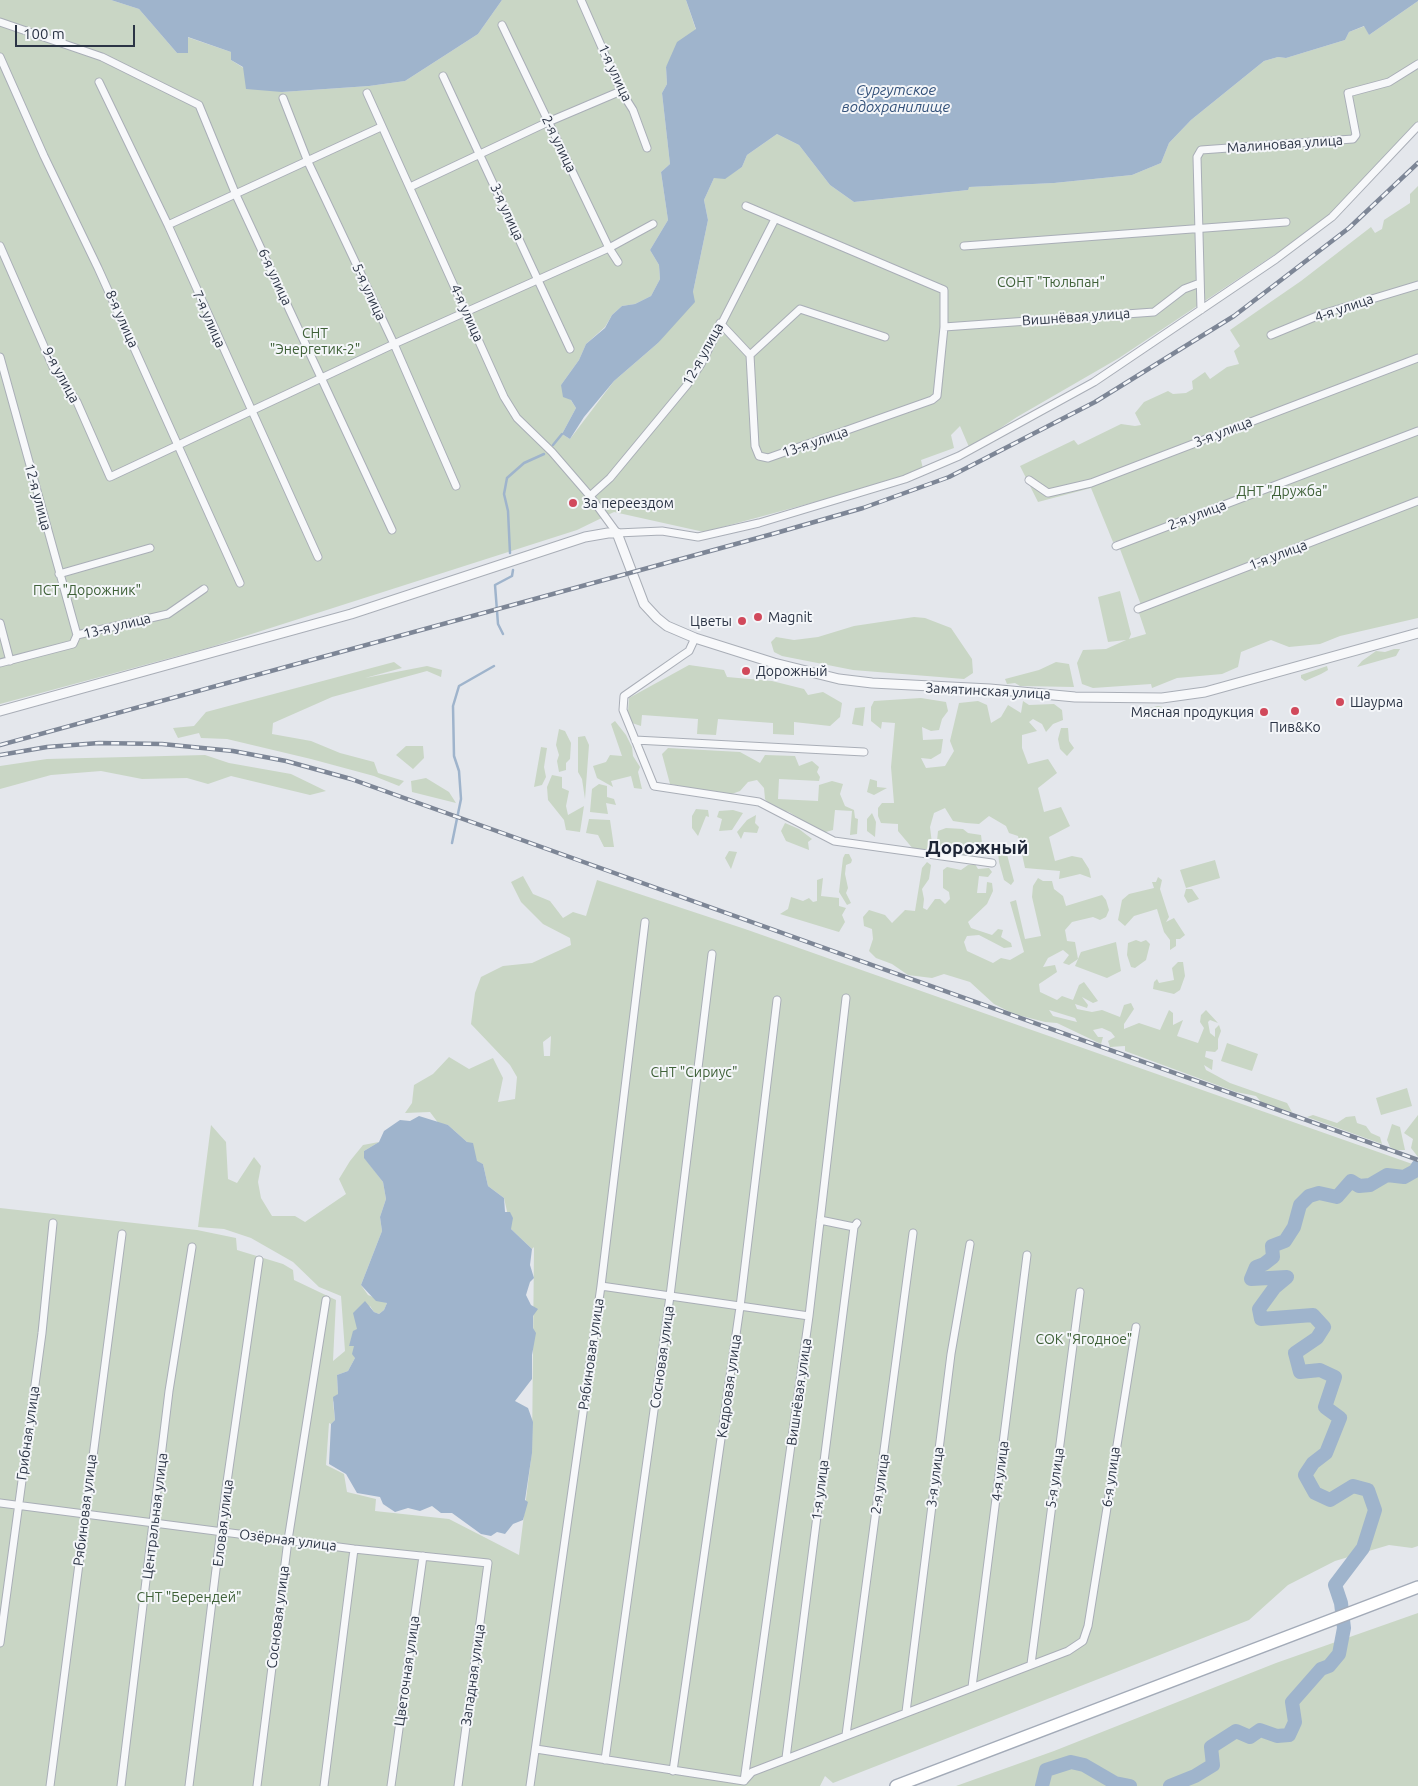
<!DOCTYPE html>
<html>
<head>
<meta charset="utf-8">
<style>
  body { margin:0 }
  #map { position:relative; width:1418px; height:1786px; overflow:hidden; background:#e4e7ec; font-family:Ubuntu,sans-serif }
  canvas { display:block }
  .scale { position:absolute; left:15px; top:25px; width:120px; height:22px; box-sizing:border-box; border:2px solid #2b3445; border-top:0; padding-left:6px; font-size:15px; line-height:18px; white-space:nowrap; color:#2b3445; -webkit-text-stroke:4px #f4f6f9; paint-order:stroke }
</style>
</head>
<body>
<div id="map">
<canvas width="1418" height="1786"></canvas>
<div class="scale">100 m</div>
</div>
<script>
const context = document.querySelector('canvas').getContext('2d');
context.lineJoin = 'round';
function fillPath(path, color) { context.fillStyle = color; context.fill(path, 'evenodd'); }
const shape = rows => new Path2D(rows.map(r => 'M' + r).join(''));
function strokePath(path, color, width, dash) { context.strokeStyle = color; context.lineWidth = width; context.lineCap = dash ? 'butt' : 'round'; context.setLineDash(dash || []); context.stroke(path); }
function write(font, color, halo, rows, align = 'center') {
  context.font = font + ' Ubuntu,sans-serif'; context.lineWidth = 4; context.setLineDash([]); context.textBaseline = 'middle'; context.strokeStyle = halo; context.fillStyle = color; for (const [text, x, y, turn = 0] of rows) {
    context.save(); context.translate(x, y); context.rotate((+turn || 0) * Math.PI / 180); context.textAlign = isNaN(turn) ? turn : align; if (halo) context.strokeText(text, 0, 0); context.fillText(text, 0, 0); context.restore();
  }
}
fillPath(shape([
  [0,0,111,0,139,9,177,53,187,37,231,52,231,60,282,92,369,86,405,81,478,34,502,0,686,0,696,30,666,67,667,84,662,93,670,164,661,172,668,220,650,250,659,265,660,279,651,296,635,304,622,306,612,315,605,327,586,344,579,360,561,385,576,408,562,434,570,439,614,381,658,343,693,292,708,220,704,200,714,178,725,178,742,167,747,155,777,134,799,145,830,185,854,202,968,190,968,187,1054,183,1132,175,1161,163,1169,143,1191,120,1264,61,1278,57,1286,58,1345,40,1349,32,1365,26,1369,35,1418,1,1418,122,1329,216,1307,233,1119,358,1017,417,987,437,969,447,960,426,951,435,954,448,921,460,923,469,885,483,704,532,614,512,577,530,211,647,0,704],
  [1418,186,1418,618,1340,636,1320,644,1289,647,1271,640,1241,652,1238,667,1222,674,1177,678,1152,688,1151,684,1093,688,1082,684,1077,663,1083,650,1106,649,1126,640,1108,642,1098,597,1120,591,1131,634,1129,639,1146,634,1137,607,1141,605,1117,541,1113,542,1091,488,1038,502,1020,466,1074,440,1078,445,1121,424,1135,426,1141,425,1135,413,1144,402,1168,391,1173,394,1186,393,1193,389,1192,381,1205,372,1210,379,1227,367,1239,364,1234,351,1240,346,1230,330,1301,281,1371,227,1375,233,1382,229,1384,220,1410,203,1410,194],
  [914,617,925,618,951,628,972,659,973,673,964,679,853,670,782,656,774,652,771,642,776,637,794,640,818,637,854,626],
  [1394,649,1400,649,1396,656,1357,667,1362,661,1376,651,1385,652],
  [394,662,402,668,365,678,427,666,442,670,441,677,427,671,332,697,273,723,272,734,311,741,340,753,374,762,378,773,404,781,399,786,374,776,311,759,227,739,201,738,199,733,178,738,173,728,194,726,206,712],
  [1056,662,1069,664,1074,687,1020,686,1015,683,1007,684,1005,679,1039,670],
  [689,665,724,670,727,677,772,681,804,689,808,695,823,692,842,703,840,717,830,726,794,722,794,735,773,734,773,723,718,719,716,735,697,734,698,719,642,715,641,726,632,723,628,712,629,698],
  [1327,666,1328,670,1321,674,1305,681,1301,678,1301,675],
  [921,698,946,702,948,711,942,719,939,730,931,731,922,727,923,740,943,739,941,753,931,759,921,758,926,768,945,766,954,751,950,741,959,703,978,701,987,705,991,723,1001,717,1008,705,1021,713,1023,701,1029,705,1054,704,1062,710,1063,720,1053,724,1046,732,1042,724,1033,719,1029,722,1037,731,1022,735,1022,748,1028,764,1048,759,1057,773,1038,788,1044,812,1061,807,1070,826,1049,837,1055,861,1072,856,1082,858,1089,869,1091,878,1080,874,1059,879,1060,871,1025,868,1018,836,1009,833,1006,826,989,816,979,824,966,823,953,821,945,808,934,813,930,827,933,852,914,850,898,831,898,824,881,823,878,816,878,808,882,803,894,803,891,767,895,723,882,722,881,729,871,721,871,707,874,701],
  [1158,706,1163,707,1164,713,1143,715,1145,709],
  [865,707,863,726,852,724,855,708],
  [615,721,626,735,632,747,633,756,640,767,638,772,642,789,634,788,631,776,611,781,613,787,597,778,593,766,606,762,610,755,622,756,611,724],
  [1061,728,1068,728,1069,741,1074,748,1067,756,1060,749,1058,739],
  [559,729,565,731,571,743,570,759,566,763,566,770,559,772,557,761,559,755,556,745],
  [585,736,589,745,585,799,582,779,578,772,578,737],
  [406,746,423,746,424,758,413,769,396,755],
  [541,747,547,748,544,767,546,777,542,785,534,787],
  [668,748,740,752,760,763,765,755,795,756,799,766,812,761,819,767,817,772,820,777,819,781,779,779,778,799,818,801,819,785,832,781,843,784,840,794,845,806,854,810,855,818,858,819,857,834,850,835,852,811,835,810,833,830,822,833,789,812,773,809,765,799,764,788,757,780,748,782,740,791,729,795,670,784,662,754],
  [205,755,229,763,291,774,326,791,310,795,231,776,208,784,187,778,142,779,101,771,51,775,0,789,0,766,47,759],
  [552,775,562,777,562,788,569,791,566,806,568,815,584,806,580,832,566,830,564,820,548,800,547,787],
  [426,778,449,792,456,803,412,792,411,781],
  [870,779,877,781,877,787,887,788,874,795,867,792],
  [599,784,607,786,607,797,614,799,616,805,606,803,608,814,590,812,592,789],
  [696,809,708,810,709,817,706,816,698,836,692,828,692,816],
  [733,810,743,813,732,830,719,831,722,819,717,817,719,811],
  [872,813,876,822,875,837,867,831,867,819],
  [756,815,755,823,759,827,757,833,744,832,741,839,737,832,747,820],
  [589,819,610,820,614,847,604,847,598,835,586,833],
  [785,823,799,829,812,839,808,842,809,850,786,841,781,831],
  [946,828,963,829,968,833,981,835,982,843,972,856,936,851,938,831],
  [1004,843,1014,881,1011,885,1004,880,999,862,998,852],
  [729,851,737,852,731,869,725,858],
  [845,854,849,854,852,860,851,863,846,865,845,874,848,888,846,893,851,903,847,905,839,892,843,858],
  [1215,860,1220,878,1186,888,1180,870],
  [927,862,931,865,929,879,922,889,924,899,923,908,927,910,935,899,940,899,945,904,950,899,949,892,943,888,943,870,947,867,961,870,968,865,975,864,978,869,989,868,992,872,988,877,979,876,977,893,986,893,987,882,992,883,993,891,987,904,968,922,971,928,992,935,998,929,1003,930,1001,937,1011,943,1012,947,1004,948,979,935,967,936,964,942,967,951,993,963,1001,958,1010,960,1024,952,1010,902,1016,900,1025,939,1041,936,1032,897,1033,886,1038,878,1043,881,1052,881,1054,889,1063,896,1066,906,1102,895,1106,900,1109,910,1106,917,1100,920,1093,917,1072,922,1065,930,1067,941,1075,942,1078,959,1081,952,1116,942,1121,971,1107,978,1075,966,1078,959,1069,965,1063,963,1069,955,1063,950,1048,958,1043,967,1055,965,1057,972,1039,984,1040,992,1057,1000,1062,996,1073,1000,1079,985,1084,982,1098,1001,1093,1003,1082,997,1088,1005,1087,1008,1075,1004,1077,1009,1092,1012,1102,1010,1120,1017,1124,1005,1131,1003,1134,1009,1124,1024,1124,1029,1139,1023,1160,1030,1169,1010,1173,1013,1173,1025,1183,1020,1177,1036,1198,1043,1204,1028,1200,1022,1201,1015,1206,1010,1218,1023,1210,1020,1208,1022,1210,1033,1215,1037,1215,1029,1219,1025,1221,1031,1218,1039,1218,1049,1215,1052,1206,1051,1205,1057,1213,1060,1212,1070,1204,1065,1206,1070,1230,1083,1287,1103,1292,1112,1262,1103,1256,1096,1236,1092,1125,1051,1125,1046,1110,1047,1108,1041,1115,1037,1111,1032,1102,1028,1093,1030,1098,1037,1103,1037,1101,1044,1057,1023,1045,1022,1014,1014,994,1004,970,982,944,974,932,978,908,975,892,964,876,958,869,951,873,939,872,929,864,926,863,917,869,910,885,915,892,923,905,910,915,911,922,868],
  [1049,1010,1075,1018,1077,1022,1053,1016],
  [523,876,533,894,550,901,563,918,573,912,586,916,597,880,745,929,1418,1166,1418,1546,1412,1548,1389,1545,1335,1561,1288,1585,1249,1620,833,1783,825,1776,820,1786,0,1786,0,1208,197,1230,236,1238,237,1250,283,1264,293,1270,294,1280,336,1300,333,1361,345,1351,341,1296,319,1287,293,1262,251,1238,224,1229,198,1227,211,1125,226,1142,228,1179,237,1183,254,1157,261,1166,258,1182,261,1198,272,1216,295,1216,305,1222,346,1194,339,1179,350,1161,363,1145,379,1142,364,1151,364,1157,383,1182,386,1199,380,1217,382,1231,361,1285,368,1295,387,1303,384,1310,379,1314,374,1312,370,1306,349,1346,354,1346,355,1358,348,1371,337,1375,338,1394,333,1402,335,1420,331,1424,329,1423,326,1465,344,1474,347,1492,376,1499,375,1511,449,1519,519,1555,532,1451,534,1247,532,1249,511,1229,504,1198,488,1186,483,1164,477,1162,467,1142,448,1125,439,1124,430,1112,405,1113,412,1103,414,1085,433,1074,449,1057,469,1069,493,1058,503,1078,498,1102,515,1099,517,1077,510,1065,471,1024,475,993,481,977,503,966,532,963,571,945,570,938,543,924,521,902,511,882],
  [551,1036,550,1056,544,1056,543,1042],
  [1158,877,1162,880,1160,889,1169,917,1166,922,1174,918,1185,935,1180,939,1176,939,1176,946,1170,950,1170,940,1164,932,1157,909,1134,916,1125,926,1118,920,1122,900,1129,894,1154,888,1152,882,1156,882],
  [823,878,821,896,839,898,839,906,846,908,842,915,845,922,839,932,780,914,788,909,791,897,803,901,809,898,813,902,817,901,817,880],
  [1186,889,1192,889,1199,899,1188,903,1184,896],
  [1136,940,1141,942,1146,940,1150,944,1146,960,1135,968,1131,967,1127,955,1128,943],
  [1178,962,1183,962,1185,976,1180,990,1174,994,1153,989,1154,982,1157,979,1159,983,1174,980,1172,968],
  [1227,1043,1258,1054,1252,1071,1221,1061],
  [1407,1088,1412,1106,1381,1115,1376,1098],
  [1313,1115,1337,1123,1346,1117,1355,1116,1357,1123,1366,1126,1371,1133,1380,1137,1382,1144,1307,1117],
  [1418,1115,1418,1157,1411,1148,1413,1139,1404,1133],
  [1392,1124,1400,1127,1405,1150,1396,1150,1390,1147,1387,1140],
  [1418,1613,1418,1786,956,1786,1054,1751,1276,1663]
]), '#c9d6c5');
fillPath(shape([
  [111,0,502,0,478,34,405,81,369,86,282,92,246,89,243,67,231,60,231,52,188,37,188,53,177,53,139,9],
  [686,0,1418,0,1418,1,1369,35,1364,26,1349,32,1345,40,1286,58,1278,57,1264,61,1191,120,1169,143,1161,163,1132,175,1054,183,969,187,968,190,854,202,830,185,799,145,777,134,747,155,742,167,725,179,714,178,704,200,708,220,693,292,695,302,658,343,614,381,584,417,570,439,562,434,576,408,571,400,563,397,561,385,579,360,586,344,605,328,612,315,622,306,635,304,651,296,660,279,659,265,650,250,668,220,661,172,670,164,662,93,667,84,666,67,677,42,696,29],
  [419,1116,448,1125,467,1142,473,1143,477,1161,483,1164,488,1186,504,1198,505,1212,510,1212,513,1218,511,1229,532,1249,530,1265,534,1278,530,1282,526,1295,531,1305,538,1309,533,1316,533,1328,536,1333,532,1355,532,1379,515,1401,528,1408,533,1422,532,1453,525,1500,528,1502,523,1520,513,1524,505,1534,497,1532,491,1536,481,1534,452,1513,441,1513,432,1506,420,1511,408,1508,395,1512,383,1504,380,1497,357,1493,346,1474,329,1464,331,1424,335,1420,333,1397,338,1394,337,1375,348,1371,355,1358,352,1354,354,1346,349,1346,353,1331,357,1329,353,1313,365,1301,374,1312,379,1314,384,1310,387,1303,376,1301,361,1285,382,1231,380,1217,386,1199,383,1182,364,1158,364,1151,379,1142,384,1131,400,1120,410,1121]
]), '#9fb4cc');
strokePath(shape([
  [553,445,562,434],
  [510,553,508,511,504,494,507,478,524,463,544,454],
  [503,634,498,624,495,585,512,576,513,570],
  [452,843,461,799,459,771,454,756,453,706,459,686,494,666]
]), '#9fb4cc', 2.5);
strokePath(shape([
  [1042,1786,1046,1770,1071,1762,1084,1765,1115,1783,1130,1786],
  [1170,1786,1195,1776,1213,1765,1211,1747,1236,1731,1250,1737,1260,1730,1277,1736,1289,1735,1295,1722,1292,1702,1321,1669,1329,1666,1339,1654,1344,1628,1341,1603,1335,1585,1363,1548,1375,1510,1368,1490,1353,1486,1330,1500,1315,1493,1305,1475,1313,1463,1326,1453,1340,1418,1325,1407,1335,1377,1320,1370,1300,1372,1295,1353,1317,1338,1324,1327,1313,1315,1261,1319,1259,1309,1275,1287,1287,1277,1251,1279,1256,1267,1264,1264,1273,1257,1272,1246,1285,1241,1294,1227,1300,1205,1309,1196,1319,1193,1337,1197,1351,1181,1359,1186,1370,1185,1387,1175,1404,1177,1415,1171,1418,1166]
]), '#9fb4cc', 14);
const minor = shape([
  [581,0,621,91,633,110,647,148],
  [0,22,102,57,199,105,236,195,392,530],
  [502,25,609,248,618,262],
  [0,57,44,156,98,268,240,583],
  [443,76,570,349],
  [99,82,168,225,318,557],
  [367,93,504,397,517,418,552,452,590,496,617,533,662,531,698,537,759,523,905,479,959,456,1094,382,1276,259,1332,217,1418,126],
  [283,98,308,162,394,344,456,486],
  [410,187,548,122,621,91],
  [746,206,944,290,944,327,937,396,932,400,768,458,759,456,755,446,750,355],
  [168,225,381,127],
  [0,246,53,367,77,402,110,477,394,344,609,248,653,224],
  [964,246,1286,222],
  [1201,310,1197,157,1201,150,1353,139,1356,135,1348,93,1389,82,1418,64],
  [720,323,750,355,800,309,885,337],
  [944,327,1154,312,1184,289,1200,283],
  [1271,335,1322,314,1418,285],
  [0,357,77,635],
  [1029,480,1048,493,1091,483,1418,358],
  [590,496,610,478,687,385,701,364,775,219],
  [1116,546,1418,431],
  [59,574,150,548],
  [1138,609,1418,501],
  [0,623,10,661],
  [695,638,689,651,683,655,624,696,623,710,654,786,759,802,834,841,992,863],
  [0,663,73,644,77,635,168,614,204,589],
  [635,740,864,752],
  [820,1220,854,1227],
  [601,1286,809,1316],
  [0,1503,354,1549,488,1563,458,1786],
  [0,1643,42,1333,53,1223],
  [1031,1664,1080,1292],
  [972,1687,1027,1255],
  [906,1712,951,1354,970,1244],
  [846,1735,913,1233],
  [536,1749,744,1781,752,1772,1068,1651,1083,1641,1088,1626,1136,1327],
  [786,1758,854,1227,857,1223],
  [605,1760,670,1296,712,954],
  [673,1771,740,1307,777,1000],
  [744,1781,809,1316,846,998],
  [50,1786,122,1234],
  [121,1786,169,1391,192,1247],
  [189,1786,226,1489,259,1260],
  [257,1786,288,1540,326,1300],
  [324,1786,354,1549],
  [391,1786,423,1556],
  [530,1786,601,1286,645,922]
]);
const tertiary = shape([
  [0,711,351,614,585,537,608,533,617,533,644,604,657,618,667,626,695,638,774,663,839,679,872,683,990,689,1075,697,1162,698,1205,692,1418,633]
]);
const primary = shape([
  [896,1786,1418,1587]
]);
strokePath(minor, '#a9aeb7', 9);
strokePath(tertiary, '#a9aeb7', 11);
strokePath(primary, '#a3abb8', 14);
strokePath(minor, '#f7f8fa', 7);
strokePath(tertiary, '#f7f8fa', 9);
strokePath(primary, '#fff', 11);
const rail = shape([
  [0,745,776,533,863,508,949,477,1095,402,1234,316,1349,228,1418,163],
  [0,755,47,747,99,743,162,744,233,751,286,761,351,779,1418,1160]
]);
strokePath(rail, '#7d8696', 4.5);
strokePath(rail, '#f4f6f9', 2.5, [8]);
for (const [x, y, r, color] of [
  [573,503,5,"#d1495b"],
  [758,617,5,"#d1495b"],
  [742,621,5,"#d1495b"],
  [746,671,5,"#d1495b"],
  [1340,702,5,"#d1495b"],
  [1295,711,5,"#d1495b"],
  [1264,712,5,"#d1495b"]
]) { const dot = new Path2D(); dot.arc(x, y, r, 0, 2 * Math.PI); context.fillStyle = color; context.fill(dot); strokePath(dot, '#f4f6f9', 2); }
write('14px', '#2b3445', '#f4f6f9', [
  ["1-я улица",615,73,65],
  ["2-я улица",559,144,64],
  ["Малиновая улица",1285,144,-4],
  ["3-я улица",507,212,65],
  ["6-я улица",275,277,65],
  ["5-я улица",369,292,65],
  ["4-я улица",1344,308,-19],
  ["4-я улица",467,313,66],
  ["Вишнёвая улица",1076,317,-4],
  ["8-я улица",122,319,66],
  ["7-я улица",209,319,66],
  ["12-я улица",703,354,-61],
  ["9-я улица",61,375,61],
  ["3-я улица",1223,432,-21],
  ["13-я улица",815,442,-19],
  ["12-я улица",38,497,75],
  ["2-я улица",1197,515,-21],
  ["1-я улица",1278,555,-21],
  ["13-я улица",117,626,-14],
  ["Замятинская улица",988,691,3],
  ["Рябиновая улица",591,1354,-82],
  ["Сосновая улица",662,1357,-82],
  ["Кедровая улица",729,1386,-82],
  ["Вишнёвая улица",799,1392,-82],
  ["Грибная улица",28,1433,-82],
  ["4-я улица",1000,1471,-83],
  ["3-я улица",935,1477,-83],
  ["6-я улица",1111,1477,-82],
  ["5-я улица",1055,1478,-82],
  ["2-я улица",880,1484,-82],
  ["1-я улица",820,1490,-83],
  ["Рябиновая улица",85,1510,-83],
  ["Центральная улица",155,1516,-83],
  ["Еловая улица",223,1523,-83],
  ["Озёрная улица",288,1540,7],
  ["Сосновая улица",278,1617,-83],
  ["Цветочная улица",407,1671,-82],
  ["Западная улица",473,1675,-82]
]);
write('14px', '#3f6138', '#f4f6f9', [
  ["СОНТ \"Тюльпан\"",1051,282],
  ["СHТ",315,333],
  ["\"Энергетик-2\"",315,349],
  ["ДНТ \"Дружба\"",1282,491],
  ["ПСТ \"Дорожник\"",87,590],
  ["СНТ \"Сириус\"",694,1072],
  ["СОК \"Ягодное\"",1084,1339],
  ["СНТ \"Берендей\"",189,1597]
]);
write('14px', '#2b3445', '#f4f6f9', [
  ["За переездом",583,503],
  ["Magnit",768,617],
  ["Цветы",732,621,"right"],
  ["Дорожный",756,671],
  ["Шаурма",1350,702],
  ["Мясная продукция",1254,712,"right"],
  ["Пив&Ко",1295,727,"center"]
], 'left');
write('italic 15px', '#34527a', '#f4f6f9', [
  ["Сургутское",896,90],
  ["водохранилище",896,107]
]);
write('bold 19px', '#1d2536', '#f4f6f9', [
  ["Дорожный",977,848]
]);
</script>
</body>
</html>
